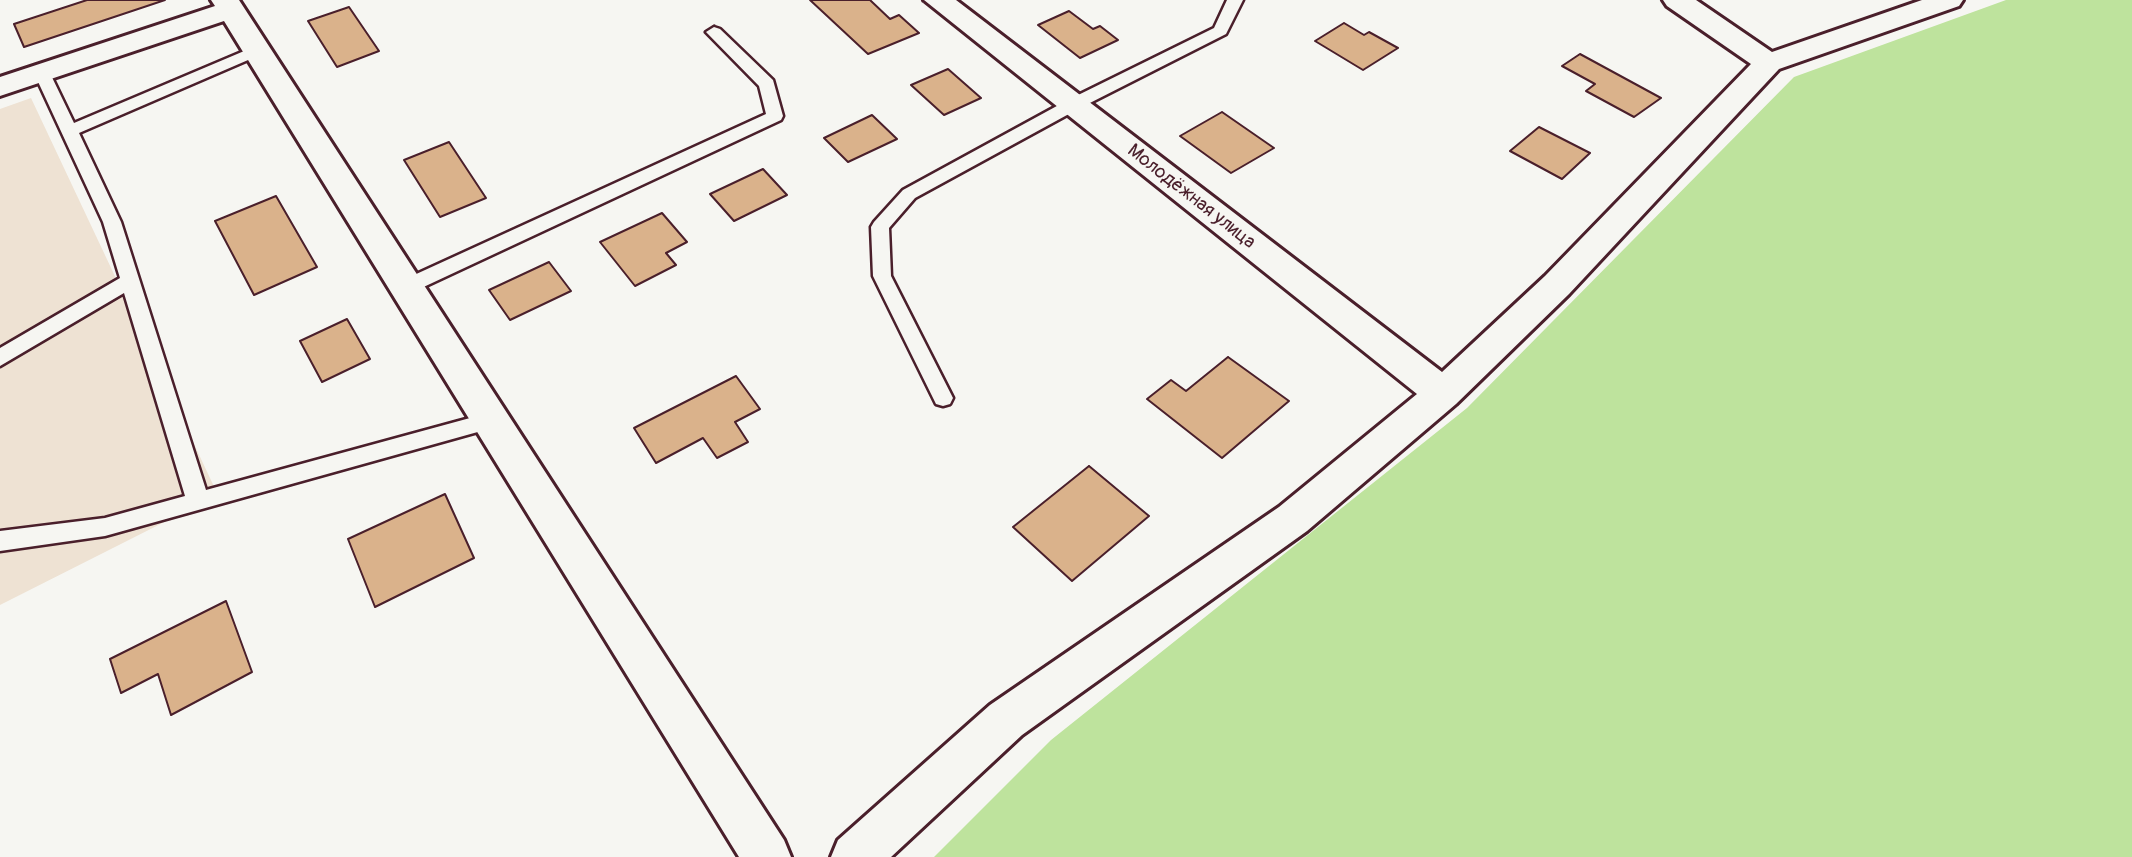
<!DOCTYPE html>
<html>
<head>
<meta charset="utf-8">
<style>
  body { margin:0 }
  canvas { display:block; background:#f6f6f2 }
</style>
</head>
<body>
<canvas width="2132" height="857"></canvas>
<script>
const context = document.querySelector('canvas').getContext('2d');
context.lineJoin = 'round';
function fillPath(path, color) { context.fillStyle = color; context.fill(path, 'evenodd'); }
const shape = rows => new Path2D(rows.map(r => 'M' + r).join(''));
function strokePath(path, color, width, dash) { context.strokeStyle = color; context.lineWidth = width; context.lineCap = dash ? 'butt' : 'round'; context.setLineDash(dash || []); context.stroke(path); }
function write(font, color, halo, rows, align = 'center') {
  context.font = font + ' Pangolin,sans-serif'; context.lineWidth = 6; context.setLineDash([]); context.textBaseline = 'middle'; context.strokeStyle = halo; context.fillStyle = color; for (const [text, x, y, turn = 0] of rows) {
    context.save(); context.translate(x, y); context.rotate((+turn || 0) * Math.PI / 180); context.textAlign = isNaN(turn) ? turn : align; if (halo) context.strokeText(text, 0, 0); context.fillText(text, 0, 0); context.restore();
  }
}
fillPath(shape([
  [31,98,218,495,0,605,0,109]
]), '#eee2d3');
fillPath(shape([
  [2006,0,2132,0,2132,857,934,857,1051,740,1467,408,1794,77]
]), '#bee39d');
const building = shape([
  [87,0,165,0,24,47,14,24,87,0],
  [810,0,870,0,890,19,899,15,919,33,868,54,810,0],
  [349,7,379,51,337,67,308,21,349,7],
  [1069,11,1093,29,1100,26,1118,40,1080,58,1038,25,1069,11],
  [1344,23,1364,35,1369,32,1398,48,1363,70,1315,41,1344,23],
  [1580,54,1661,98,1634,117,1586,91,1595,84,1562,66,1580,54],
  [948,69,981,98,944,115,911,85,948,69],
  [1222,112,1274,148,1231,173,1180,136,1222,112],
  [872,115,897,139,848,162,824,138,872,115],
  [1539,127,1590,153,1562,179,1510,151,1539,127],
  [449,142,486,198,440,217,404,160,449,142],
  [763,169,787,195,734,221,710,194,763,169],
  [276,196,317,267,254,295,215,221,276,196],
  [662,213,687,242,666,253,676,265,635,286,600,242,662,213],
  [549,262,571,291,510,320,489,290,549,262],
  [347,319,370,359,322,382,300,341,347,319],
  [1228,357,1289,401,1222,458,1147,399,1171,380,1186,391,1228,357],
  [736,376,760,409,735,422,748,442,717,458,703,438,656,463,634,428,736,376],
  [1089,466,1149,516,1072,581,1013,527,1089,466],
  [445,494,474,558,375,607,348,539,445,494],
  [226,601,252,672,171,715,158,674,121,693,110,659,226,601]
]);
fillPath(building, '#dab28b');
strokePath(building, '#4a1f2b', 2);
const lane = shape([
  [1227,0,1243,0,1226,34,1078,109,915,198,889,228,891,276,953,398,950,404,943,406,936,404,873,276,871,227,874,222,903,190,1066,101,1214,28,1227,0],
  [714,27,720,29,773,80,783,116,781,120,415,291,401,291,398,286,401,281,766,114,759,86,706,32,714,27],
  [256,46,264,51,262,54,79,133,121,222,206,490,492,412,499,414,502,420,499,426,492,428,105,536,0,551,0,531,105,518,185,496,124,293,0,366,0,348,120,278,103,222,34,73,36,69,48,69,74,123,256,46]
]);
const street = shape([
  [211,0,239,0,784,840,791,857,739,857,224,21,0,96,0,77,215,6,211,0],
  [924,0,956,0,1442,372,1545,276,1751,64,1667,6,1663,0,1696,0,1772,52,1922,0,1963,0,1959,6,1779,69,1569,294,1456,404,1307,531,1022,735,891,857,831,857,838,840,990,705,1279,507,1417,394,924,0]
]);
strokePath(lane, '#4a1f2b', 5);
strokePath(street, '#4a1f2b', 6);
fillPath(lane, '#f6f6f2');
fillPath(street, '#f6f6f2');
write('19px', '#4a1f2b', '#f6f6f2', [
  ["Молодёжная улица",1191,197,38]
]);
</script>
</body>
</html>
